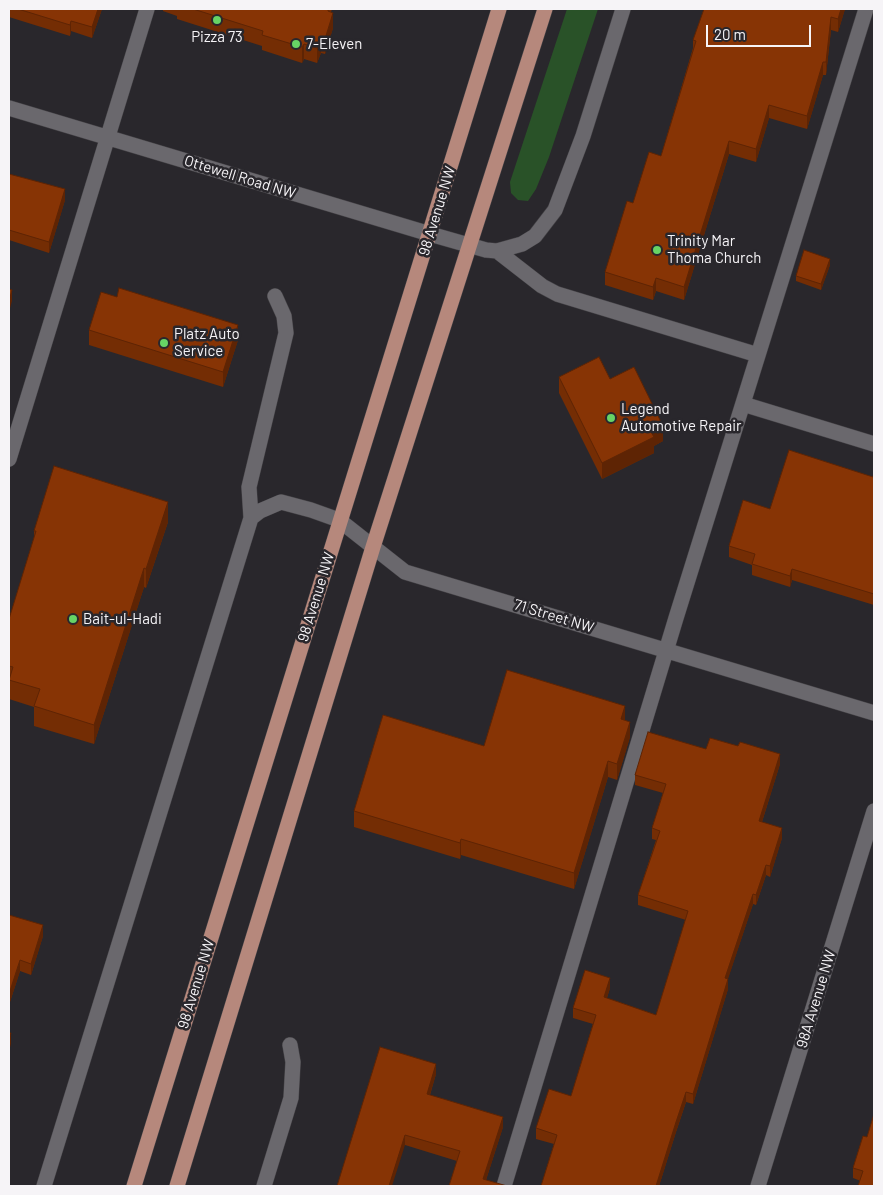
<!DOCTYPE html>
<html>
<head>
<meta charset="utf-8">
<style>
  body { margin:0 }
  #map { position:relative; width:883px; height:1195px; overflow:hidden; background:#29272c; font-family:Barlow,sans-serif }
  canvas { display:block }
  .frame { position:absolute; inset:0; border:10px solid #f6f4f7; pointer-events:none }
  .scale { position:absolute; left:706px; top:25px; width:105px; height:22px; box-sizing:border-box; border:2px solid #f6f4f7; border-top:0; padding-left:6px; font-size:15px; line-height:18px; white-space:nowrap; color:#f6f4f7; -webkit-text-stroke:4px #29272c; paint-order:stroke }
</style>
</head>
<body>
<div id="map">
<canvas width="883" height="1195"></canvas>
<div class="frame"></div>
<div class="scale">20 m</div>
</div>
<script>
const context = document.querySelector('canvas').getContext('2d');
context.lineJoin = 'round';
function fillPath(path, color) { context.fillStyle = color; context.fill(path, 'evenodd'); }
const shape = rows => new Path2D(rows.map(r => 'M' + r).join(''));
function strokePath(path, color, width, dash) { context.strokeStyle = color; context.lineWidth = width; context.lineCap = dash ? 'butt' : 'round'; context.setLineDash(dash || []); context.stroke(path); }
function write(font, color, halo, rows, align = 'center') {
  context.font = font + ' Barlow,sans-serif'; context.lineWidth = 5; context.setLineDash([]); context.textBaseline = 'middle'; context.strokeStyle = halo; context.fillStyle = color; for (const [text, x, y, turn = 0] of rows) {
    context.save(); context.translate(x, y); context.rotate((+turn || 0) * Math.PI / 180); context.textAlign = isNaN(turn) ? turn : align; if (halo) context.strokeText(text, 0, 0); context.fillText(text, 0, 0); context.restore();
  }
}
fillPath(shape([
  [567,9,598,9,549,157,536,189,528,201,518,200,511,193,510,182]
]), '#295228');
const minor = shape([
  [9,108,430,234,486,250,497,251,522,244,535,236,555,210,583,136,623,9],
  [497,251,542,286,557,294,758,355],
  [743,404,874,444],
  [9,459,147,9],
  [251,518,260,511,281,502,311,510,339,520,405,572,874,713],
  [44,1186,251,518,249,487,286,333,284,316,275,296],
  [264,1186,291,1098,293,1062,290,1045],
  [504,1186,676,618,866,9],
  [758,1186,874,811]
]);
const major = shape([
  [134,1186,499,9],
  [177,1186,373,547,545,9]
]);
strokePath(minor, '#444246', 16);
strokePath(major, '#444246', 16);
strokePath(minor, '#6a686d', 15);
strokePath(major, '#b6887c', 15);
fillPath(shape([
  [9,9,102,9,92,38,71,31,70,36,9,17],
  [163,9,332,9,331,12,333,28,325,54,321,53,317,63,304,59,302,63,262,50,262,46,177,19,177,16,163,11],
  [845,9,838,32,831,30,826,75,823,75,807,129,769,118,756,162,729,154,684,300,656,291,653,300,605,285,605,272,633,203,661,156,693,48,693,40],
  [9,174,65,200,49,253,9,240],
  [830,265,821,290,796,281,796,276],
  [89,330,238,340,223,387,89,345],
  [559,377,610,379,663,441,654,446,654,453,602,479,559,393],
  [874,473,874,605,792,580,790,587,752,575,752,565,729,557,729,546,770,509,873,477],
  [168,522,146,588,144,587,94,744,34,726,34,707,9,699,9,619,34,540,34,531],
  [625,720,630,737,617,780,608,777,574,889,461,855,460,859,354,827,354,811,484,746],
  [706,749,780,764,762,822,782,838,770,877,766,875,756,905,753,904,728,978,728,989,693,1104,686,1102,676,1132,659,1186,541,1186,554,1144,536,1139,536,1128,571,1096,593,1024,573,1018,573,1008,610,988,607,998,656,1015,686,920,638,905,638,895,656,840,652,839,652,828,663,793,635,785,635,775],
  [9,915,43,936,31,975,20,971,9,1005],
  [436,1074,430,1095,503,1127,486,1180,449,1186,457,1161,405,1145,337,1186],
  [863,1136,874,1186,853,1178,853,1168]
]), '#742d04');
fillPath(shape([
  [98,9,102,9,92,38,92,27],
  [841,9,845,9,838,32,838,19],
  [333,13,333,28,325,54,325,39],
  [831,17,831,30,826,75,826,62],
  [71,21,71,31,70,36,70,25],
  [321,37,321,53,317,63,317,48],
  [304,44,304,59,302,63,302,47],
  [823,62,823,75,807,129,807,116],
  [769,105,769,118,756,162,756,149],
  [729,141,729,154,684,300,684,287],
  [65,189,65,200,49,253,49,242],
  [830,259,830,265,821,290,821,284],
  [656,278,656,291,653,300,653,287],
  [12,290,12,301,9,312,9,301],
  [238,325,238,340,223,387,223,372],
  [663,426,663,441,654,446,654,453,602,479,602,463,651,432],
  [168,502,168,522,146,588,146,569],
  [144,568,144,587,94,744,94,725],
  [792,569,792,580,790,587,790,576],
  [625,706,625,721,621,719],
  [630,722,630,737,617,780,617,764],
  [780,754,780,764,759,831,759,821],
  [608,761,608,777,574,889,574,873],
  [782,828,782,838,770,877,770,866],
  [461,839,461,855,460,859,460,843],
  [766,865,766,875,756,905,756,895],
  [753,894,753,904,725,988,725,978],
  [43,925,43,936,31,975,31,964],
  [20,960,20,971,9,1005,9,994],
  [610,978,610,988,604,1007,604,997],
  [728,979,728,989,693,1104,693,1094],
  [11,1033,11,1044,9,1051,9,1040],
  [436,1064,436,1074,427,1104,427,1094],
  [686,1092,686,1102,676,1132,659,1186,656,1186,676,1122],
  [503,1117,503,1127,484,1186,483,1179],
  [405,1135,405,1145,392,1186,389,1186]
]), '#5e2404');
const building = shape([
  [18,9,98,9,92,27,71,21,70,25,18,9],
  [193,9,328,9,328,11,333,13,325,39,321,37,317,48,304,44,302,47,262,35,263,31,193,9],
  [704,9,841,9,838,19,831,17,826,62,823,62,807,116,769,105,756,149,729,141,684,287,656,278,653,287,605,272,627,201,633,203,649,152,661,156,696,41,693,40,704,9],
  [9,174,65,189,49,242,9,230,9,174],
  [804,250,830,259,821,284,796,276,804,250],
  [119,288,238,325,223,372,89,330,101,292,117,297,119,288],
  [9,289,12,290,9,301,9,289],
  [599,357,610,379,634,367,663,426,651,432,654,437,602,463,559,377,599,357],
  [789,450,873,477,874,473,874,594,792,569,790,576,752,564,755,554,729,546,743,500,770,509,789,450],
  [54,466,168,502,146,569,144,568,94,725,34,706,40,689,9,680,13,667,9,666,9,619,36,531,34,531,54,466],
  [507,670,625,706,621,719,630,722,617,764,608,761,574,873,461,839,460,843,354,811,383,715,484,746,507,670],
  [648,732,706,749,710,738,738,746,740,742,780,754,759,821,782,828,770,866,766,865,756,895,753,894,725,978,728,979,693,1094,686,1092,676,1122,656,1186,541,1186,557,1135,536,1128,549,1089,571,1096,596,1015,573,1008,585,970,610,978,604,997,656,1015,688,911,638,895,660,831,652,828,666,784,635,775,648,732],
  [9,915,43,925,31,964,20,960,9,994,9,915],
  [9,1033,11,1033,9,1040,9,1033],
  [380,1047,436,1064,427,1094,503,1117,483,1179,507,1186,449,1186,460,1151,405,1135,389,1186,337,1186,380,1047],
  [874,1114,874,1186,858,1186,863,1171,853,1168,863,1136,867,1137,874,1114]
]);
fillPath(building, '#873405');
strokePath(building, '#5e2404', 1);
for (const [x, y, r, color] of [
  [217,20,5,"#67d465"],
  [296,44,5,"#67d465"],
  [657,250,5,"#67d465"],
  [164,343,5,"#67d465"],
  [611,418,5,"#67d465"],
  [73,619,5,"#67d465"]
]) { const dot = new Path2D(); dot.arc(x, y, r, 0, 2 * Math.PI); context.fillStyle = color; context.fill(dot); strokePath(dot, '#29272c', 2); }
write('15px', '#f6f4f7', '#29272c', [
  ["Pizza 73",217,37,"center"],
  ["7-Eleven",306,44],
  ["Trinity Mar",667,241],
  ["Thoma Church",667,258],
  ["Platz Auto",174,334],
  ["Service",174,351],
  ["Legend",621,409],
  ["Automotive Repair",621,426],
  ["Bait-ul-Hadi",83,619]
], 'left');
write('15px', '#f6f4f7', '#29272c', [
  ["Ottewell Road NW",240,177,17],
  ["98 Avenue NW",437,211,-73],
  ["98 Avenue NW",316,597,-73],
  ["71 Street NW",554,616,17],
  ["98 Avenue NW",196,984,-73],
  ["98A Avenue NW",816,999,-73]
]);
</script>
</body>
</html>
